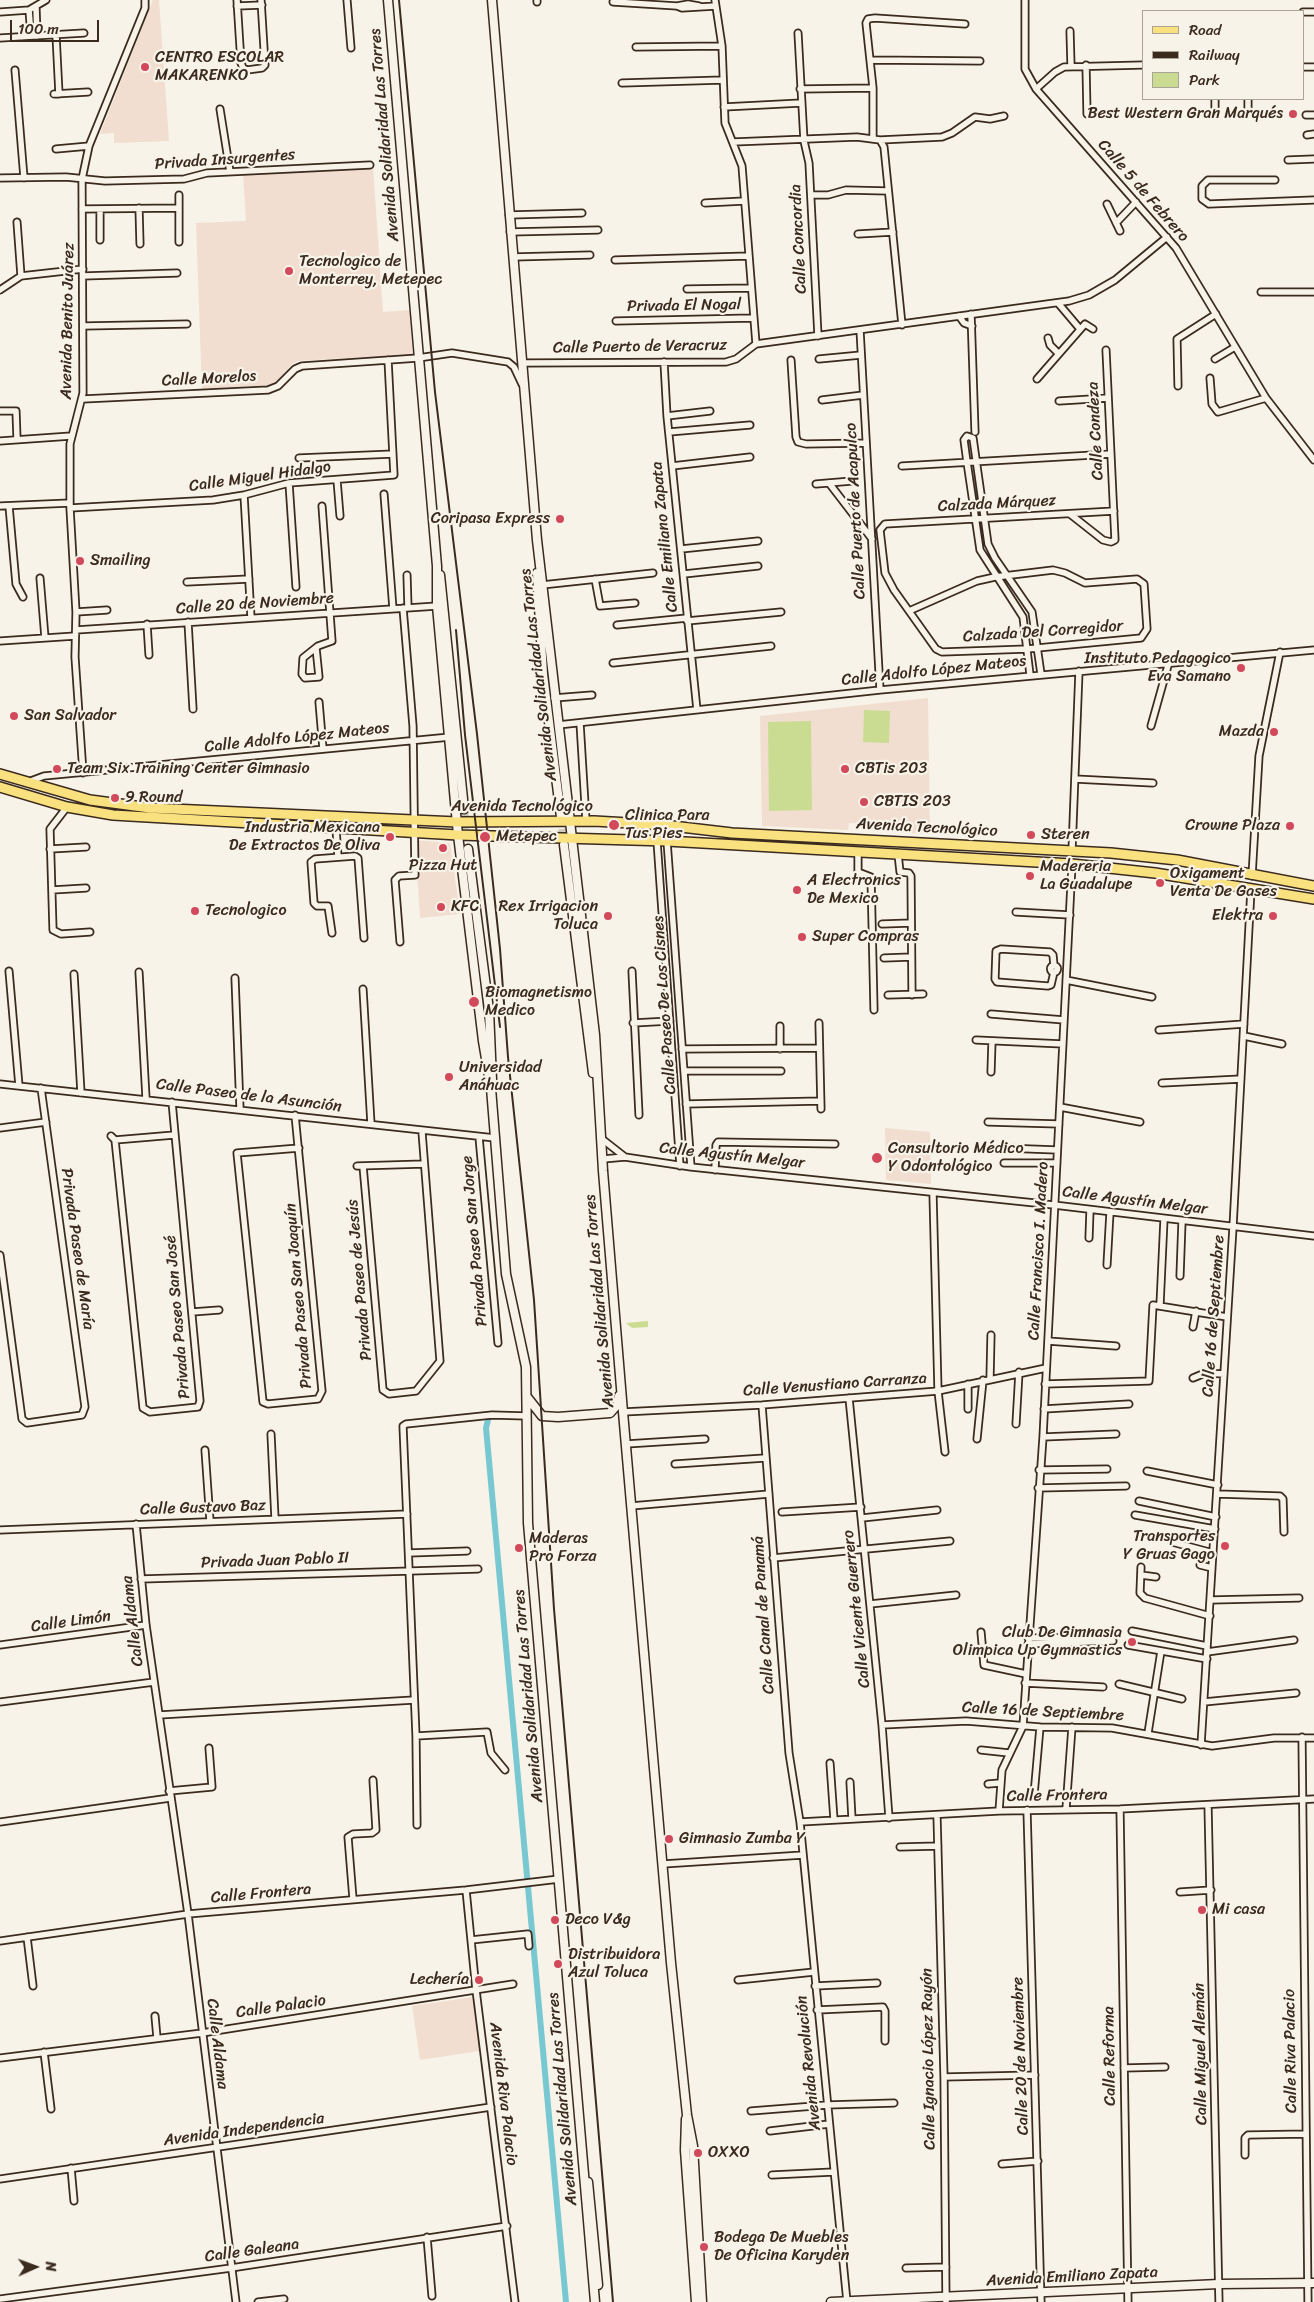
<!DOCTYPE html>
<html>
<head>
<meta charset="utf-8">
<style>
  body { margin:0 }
  #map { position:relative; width:1314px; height:2302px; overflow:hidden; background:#f7f3e8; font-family:Sriracha,sans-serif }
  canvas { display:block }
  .legend { position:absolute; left:1142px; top:10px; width:162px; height:90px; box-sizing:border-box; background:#f7f3e8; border:1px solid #aca397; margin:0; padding:6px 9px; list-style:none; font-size:15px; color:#3b2a1e }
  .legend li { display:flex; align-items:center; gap:10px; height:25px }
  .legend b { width:25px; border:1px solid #aca397 }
  .north { position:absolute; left:10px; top:2242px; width:50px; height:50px; -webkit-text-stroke:4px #f7f3e8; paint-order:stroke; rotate:88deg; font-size:14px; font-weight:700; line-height:20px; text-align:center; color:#3b2a1e }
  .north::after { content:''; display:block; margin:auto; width:18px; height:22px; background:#3b2a1e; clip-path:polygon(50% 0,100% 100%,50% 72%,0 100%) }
  .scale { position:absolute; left:10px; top:20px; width:89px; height:22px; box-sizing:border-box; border:2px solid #3b2a1e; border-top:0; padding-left:6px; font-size:15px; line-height:18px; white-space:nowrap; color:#3b2a1e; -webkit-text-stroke:4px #f7f3e8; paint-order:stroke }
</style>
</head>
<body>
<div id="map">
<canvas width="1314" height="2302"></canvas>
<ul class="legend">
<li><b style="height:6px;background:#fae180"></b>Road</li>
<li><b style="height:6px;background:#3b2a1e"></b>Railway</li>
<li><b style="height:14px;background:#cadc91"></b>Park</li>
</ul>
<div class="north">N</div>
<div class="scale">100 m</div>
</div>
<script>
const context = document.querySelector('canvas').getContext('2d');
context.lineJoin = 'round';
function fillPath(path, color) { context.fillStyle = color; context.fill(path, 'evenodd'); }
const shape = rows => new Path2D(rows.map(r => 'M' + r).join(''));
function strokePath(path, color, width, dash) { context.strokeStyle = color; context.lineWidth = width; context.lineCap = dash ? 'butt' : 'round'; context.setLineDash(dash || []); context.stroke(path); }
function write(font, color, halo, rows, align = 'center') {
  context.font = font + ' Sriracha,sans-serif'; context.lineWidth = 4.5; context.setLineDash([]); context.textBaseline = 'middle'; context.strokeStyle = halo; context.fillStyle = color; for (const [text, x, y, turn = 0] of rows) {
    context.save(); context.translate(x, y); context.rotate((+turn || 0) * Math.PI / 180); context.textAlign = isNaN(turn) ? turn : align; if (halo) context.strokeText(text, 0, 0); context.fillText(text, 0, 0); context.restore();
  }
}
fillPath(shape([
  [153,0,159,0,169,141,114,143,114,133,100,134],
  [373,167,383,312,410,310,413,354,298,361,292,364,274,385,202,389,196,223,246,221,243,174],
  [928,698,930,834,891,832,890,824,849,823,848,830,762,826,760,716],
  [415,840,450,843,460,914,420,918],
  [885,1128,930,1132,931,1184,886,1180],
  [473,1997,480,2051,420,2060,412,2006]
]), '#f1ded0');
fillPath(shape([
  [864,710,890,711,889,743,863,742],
  [811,721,812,810,769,811,768,722],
  [648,1321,648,1327,632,1328,626,1323]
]), '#cadc91');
strokePath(shape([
  [489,1416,486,1428,566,2302]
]), '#78c8d2', 6);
strokePath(shape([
  [464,809,468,849],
  [561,817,564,843]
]), '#d1cbc0', 8, [8, 4]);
const street = shape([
  [237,0,241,63,243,68,247,70,262,68,265,65,261,0],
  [347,0,351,48],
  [537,0,537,2],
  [715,0,722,46,725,123,742,166,756,344],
  [1025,0,1025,69,1036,89,1176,248,1266,398,1314,460],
  [613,2,677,6,682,8,716,6],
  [237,6,262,5],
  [677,6,688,4,699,6],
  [36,7,37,36],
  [29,10,31,36],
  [0,12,29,10,46,0],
  [1303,12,1314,12],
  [1070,31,1071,66],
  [798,33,804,141,809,163,818,336],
  [56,35,59,94],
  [0,38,84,33],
  [636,47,722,46],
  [872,60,980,61],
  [1086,65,1087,114],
  [1303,67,1314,67],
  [15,70,24,178],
  [622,83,723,80],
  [800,89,873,88],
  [1036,89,1055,72,1064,67,1143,65],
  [54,94,88,92],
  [724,107,801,103],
  [220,109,230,172],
  [1215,112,1215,99],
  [1248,112,1248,99],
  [1306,115,1314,115],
  [1307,135,1314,134],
  [873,137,873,88,866,23,868,19,875,18,965,24],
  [880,140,942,137,952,133,975,117,990,119,1004,116],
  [733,142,857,137,880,140,884,147,902,325],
  [56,149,89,146],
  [1288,160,1314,159],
  [0,178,66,177,105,181,184,179,207,173,370,165],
  [1275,180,1208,180,1202,186,1202,199,1209,204,1314,200],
  [812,195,828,195,846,190,888,191],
  [705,203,744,201],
  [1107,204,1120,231],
  [139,208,140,244],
  [82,209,179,208],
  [100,209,100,240],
  [509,215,582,213],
  [17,222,21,276],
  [1116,223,1136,202],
  [510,232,598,230],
  [858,234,893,232],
  [179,242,179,195],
  [513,257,590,255],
  [615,260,748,256],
  [83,276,177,273],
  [687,289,750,288],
  [0,290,21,276,83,269],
  [1261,292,1314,292],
  [1058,303,1080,329],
  [971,314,975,432],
  [959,316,964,323,972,326],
  [616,321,752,318],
  [84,326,187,324],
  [860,330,880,690],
  [1048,338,1050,345,1058,353],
  [819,359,861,355],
  [1215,359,1235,347],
  [791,360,796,437,798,442,806,444,866,443],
  [664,362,667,416,697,710],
  [523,363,726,362,736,359,756,344,1069,301,1089,295,1115,280,1167,237],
  [1210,378,1212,404,1218,412,1266,398],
  [1037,379,1085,324,1093,329],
  [1178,386,1177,339,1216,314],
  [83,399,268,390,278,386,295,369,302,366,418,358,452,353,508,362,514,367,522,384],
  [822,400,863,395],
  [1059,401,1108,398],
  [0,411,16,411,17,439],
  [667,416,710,411],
  [669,432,750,425],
  [0,441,71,436],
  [299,458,393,454],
  [672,466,750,457],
  [902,466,1111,454],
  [337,480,340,516],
  [289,483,296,587],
  [829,483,872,539],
  [816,484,852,481],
  [384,494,393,609],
  [244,495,251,618],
  [0,506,70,503],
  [9,506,16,584,23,597],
  [70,508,213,500,244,495,289,483,394,475,388,360],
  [1070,514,1103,540,1111,542,1115,540,1106,350],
  [681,549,758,541],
  [684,574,758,566],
  [407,575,408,608],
  [40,578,45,638],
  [595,579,600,606,635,603],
  [187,582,249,579],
  [542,585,653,573],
  [909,611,977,581,995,577,1053,570,1065,573,1085,583,1137,579,1144,584,1147,629,1141,638,1027,649,942,652,936,649,894,590,885,573,880,530,885,524,1114,511],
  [76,612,107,610],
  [687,621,781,612],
  [188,622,193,709],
  [147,624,149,655],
  [617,625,687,618],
  [76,630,437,606],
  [0,641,75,636],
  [316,648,319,677,305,678,302,674,303,658,318,646,332,641,322,506],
  [613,663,771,646],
  [1030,675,1023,617,980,550,967,462,964,440,967,436,973,438,988,544,995,558,1032,612,1041,674],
  [554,698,592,695],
  [319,702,323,749],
  [580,723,586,821],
  [558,725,880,690,1314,650],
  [1151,726,1169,662],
  [83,773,75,657,76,612,70,508,70,444,83,393,82,179,89,146,145,8,145,0],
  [1075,779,1153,783],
  [28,782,44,776,450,737],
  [67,807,50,829,53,930,61,934,90,932],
  [336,829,338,857],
  [657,841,680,1166],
  [667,841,691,1167],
  [50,849,86,847],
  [1072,850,1079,671],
  [858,852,858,872,871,877,874,1010],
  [898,854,900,872,909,873,911,876,912,995],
  [1252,876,1259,756,1280,652],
  [52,890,86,888],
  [1016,912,1070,915],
  [882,924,911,923],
  [332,933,328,906,317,906,314,903,311,862,315,859,355,856,358,858,364,938],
  [400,942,395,880,399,876,415,875,413,726,403,608],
  [884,958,911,957],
  '1050.5 969a3.5 3.5 0 1 1 7 0a3.5 3.5 0 1 1-7 0Z',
  [9,971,19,1086],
  [632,971,639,1115],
  [139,972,146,1098],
  [1054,972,1051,985,1048,986,997,982,995,979,996,951,1001,949,1050,952,1053,955,1054,966],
  [74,974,81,1093],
  [235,978,240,1109],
  [1066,980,1152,997],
  [363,989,371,1124],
  [888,995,923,994],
  [991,1014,1064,1020],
  [633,1023,670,1021],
  [819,1023,821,1109],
  [780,1026,780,1049],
  [1159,1030,1244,1024],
  [1244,1036,1282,1044],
  [976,1040,1063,1044],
  [682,1049,819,1048],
  [684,1071,781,1071],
  [991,1072,992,1041],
  [1162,1083,1241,1079],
  [0,1084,495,1138],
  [686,1104,820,1101],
  [1060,1107,1140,1122],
  [988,1122,1059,1124],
  [0,1128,46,1122],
  [111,1136,115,1140,143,1408,150,1412,198,1407,200,1401,172,1102],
  [479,1137,498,1343],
  [602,1139,625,1157],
  [115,1140,174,1135],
  [1004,1148,1057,1150],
  [237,1153,263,1402,268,1404,318,1399,322,1391,295,1115],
  [237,1153,299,1148],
  [603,1159,625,1157,691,1167,1054,1205,1314,1236],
  [1004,1163,1057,1163],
  [357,1166,424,1164],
  [363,1166,383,1390,389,1394,416,1391,440,1361,422,1132],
  [715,1170,716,1145,718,1142,835,1144],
  [933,1194,938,1391,945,1452],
  [1089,1238,1090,1210],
  [0,1255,22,1419,27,1423,82,1415,85,1407,41,1088],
  [1107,1265,1110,1212],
  [1180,1276,1182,1221],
  [1160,1305,1164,1219],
  [192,1312,219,1310],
  [1193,1327,1196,1311],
  [1048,1341,1116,1346],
  [990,1378,991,1335],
  [1193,1378,1205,1373,1224,1374],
  [968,1384,968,1409],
  [1045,1384,1149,1381,1153,1305,1227,1317],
  [849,1398,882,1725,889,1818],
  [762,1405,789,1753,800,1822,847,2302],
  [1044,1409,1129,1404],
  [623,1412,762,1405,938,1391,1046,1368],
  [1016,1424,1019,1372],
  [271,1434,275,1519],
  [1043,1437,1116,1434],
  [977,1439,983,1380],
  [626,1444,705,1439],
  [205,1450,210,1521],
  [675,1464,765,1458],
  [1039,1470,1107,1469],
  [1147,1471,1218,1485],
  [1038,1488,1126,1486],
  [1218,1494,1280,1496,1283,1499,1284,1532],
  [1139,1501,1216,1517],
  [631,1506,769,1494],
  [782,1512,861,1507],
  [1135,1515,1215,1529],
  [862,1518,937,1510],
  [136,1524,146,1625,188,1914,236,2302],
  [0,1530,407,1514],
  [1172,1542,1213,1553],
  [409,1553,467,1551],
  [773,1558,950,1541],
  [1200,1565,1212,1568],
  [1141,1567,1140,1593,1145,1598,1210,1616],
  [1141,1575,1156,1577],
  [141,1579,478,1569],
  [1211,1600,1299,1598],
  [870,1604,956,1595],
  [1132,1631,1207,1646],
  [981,1632,984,1665,1026,1674],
  [1028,1644,1113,1641,1108,1637,1028,1638],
  [0,1645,146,1625],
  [1128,1645,1207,1659],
  [1207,1652,1294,1640],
  [1025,1683,1103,1687],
  [1119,1684,1182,1699],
  [0,1702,154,1682],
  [1204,1702,1296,1693],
  [159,1715,414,1700],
  [882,1725,966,1721,1040,1727,1112,1728,1212,1746,1274,1738,1314,1738],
  [1148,1733,1161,1651],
  [416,1736,487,1732,491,1753,505,1770],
  [1302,1737,1308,2302],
  [1201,1745,1233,1227,1251,889],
  [981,1750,1009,1753],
  [830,1763,834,1820],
  [850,1782,852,1819],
  [988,1784,1000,1783],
  [169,1791,212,1787,209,1748],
  [1034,1795,1040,1727],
  [1208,1805,1219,2302],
  [1066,1809,1072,1727],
  [1120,1809,1128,2302],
  [1027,1810,1041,2302],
  [999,1811,1002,1770,1023,1726,1043,1437,1072,864],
  [937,1816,944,2077,946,2302],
  [0,1822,170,1798],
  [800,1822,999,1811,1120,1809,1314,1799],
  [417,1825,416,1736,403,1426,406,1424,492,1415,527,1416],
  [900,1847,938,1846],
  [663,1864,803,1855],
  [466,1890,476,1990,515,2302],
  [1180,1892,1211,1890],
  [353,1899,348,1837,353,1834,372,1833,376,1830,373,1780],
  [27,1937,33,1986],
  [471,1940,528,1934,529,1946],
  [0,1941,188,1914,466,1890,559,1879],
  [738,1980,814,1972],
  [815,1986,877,1983],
  [817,2010,883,2007,885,2011,885,2041],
  [155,2016,157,2038],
  [44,2052,51,2109],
  [0,2058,202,2033,513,1984],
  [1124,2068,1165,2067],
  [944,2077,1035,2075],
  [751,2111,827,2105,894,2103],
  [770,2131,829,2124],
  [1245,2155,1245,2138,1248,2135,1306,2134],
  [1002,2164,1038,2161],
  [71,2168,74,2201],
  [772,2175,833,2172],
  [0,2179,491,2107],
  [427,2237,432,2296],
  [906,2268,946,2267],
  [0,2299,231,2268,507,2226],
  [258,2302,284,2299]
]);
const secondary = shape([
  [388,0,437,566,437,606,458,835,483,1041,491,1088,506,1274,526,1367,528,1523,595,2302],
  [492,0,537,540,595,1035,603,1171,623,1412,671,1963,687,2115,693,2146,702,2302],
  [537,573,543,674,561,817],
  [440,575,464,809],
  [564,845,593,1073],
  [468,849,489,1010,492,1080],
  [527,1397,542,1416,558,1417,610,1413,617,1405,619,1396],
  [686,2119,685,2150,696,2302],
  [588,2182,598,2285],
  [831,2302,1219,2284,1314,2283]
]);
const primary = shape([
  [0,774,90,800,150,808,457,822,594,821,664,825,732,833,1111,853,1177,860,1314,886],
  [0,787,67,807,113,815,458,835,667,841,1072,864,1155,873,1314,899]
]);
strokePath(street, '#3b2a1e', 9);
strokePath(secondary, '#3b2a1e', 11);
strokePath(primary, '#3b2a1e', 12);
strokePath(street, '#f7f3e8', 5.5);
strokePath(secondary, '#f7f3e8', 8);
strokePath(primary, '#fae180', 9);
strokePath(shape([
  [399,0,435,392,477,734,500,949,508,1057,534,1300,554,1609,613,2302],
  [456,630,465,735,500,1027]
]), '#3b2a1e', 2);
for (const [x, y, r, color] of [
  [145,67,5,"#d1495b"],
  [1293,114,5,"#d1495b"],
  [289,271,5,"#d1495b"],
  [560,519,5,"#d1495b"],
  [80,561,5,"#d1495b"],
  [1241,668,5,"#d1495b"],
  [14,716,5,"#d1495b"],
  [1274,732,5,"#d1495b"],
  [57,769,5,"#d1495b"],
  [845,769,5,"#d1495b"],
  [115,798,5,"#d1495b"],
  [864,802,5,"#d1495b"],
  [614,825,6,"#d1495b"],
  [1290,826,5,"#d1495b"],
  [1031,835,5,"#d1495b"],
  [390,837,5,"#d1495b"],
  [485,837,6,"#d1495b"],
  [443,848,5,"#d1495b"],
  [1030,876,5,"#d1495b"],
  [1160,883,5,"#d1495b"],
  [797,890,5,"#d1495b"],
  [441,907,5,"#d1495b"],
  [195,911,5,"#d1495b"],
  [608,916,5,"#d1495b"],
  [1273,916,5,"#d1495b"],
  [802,937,5,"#d1495b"],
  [474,1002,6,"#d1495b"],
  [449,1077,5,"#d1495b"],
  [877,1158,6,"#d1495b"],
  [1225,1546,5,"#d1495b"],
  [519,1548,5,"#d1495b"],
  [1132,1642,5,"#d1495b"],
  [669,1839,5,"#d1495b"],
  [1202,1910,5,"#d1495b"],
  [555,1920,5,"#d1495b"],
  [558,1964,5,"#d1495b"],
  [479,1980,5,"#d1495b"],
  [698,2153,5,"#d1495b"],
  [704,2247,5,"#d1495b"]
]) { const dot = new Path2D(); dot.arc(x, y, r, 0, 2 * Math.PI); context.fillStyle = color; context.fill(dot); strokePath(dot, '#f7f3e8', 2); }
write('16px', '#3b2a1e', '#f7f3e8', [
  ["CENTRO ESCOLAR",155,58],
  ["MAKARENKO",155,76],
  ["Best Western Gran Marqués",1283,114,"right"],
  ["Tecnologico de",299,262],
  ["Monterrey, Metepec",299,280],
  ["Coripasa Express",550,519,"right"],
  ["Smailing",90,561],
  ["Instituto Pedagogico",1231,659,"right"],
  ["Eva Samano",1231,677,"right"],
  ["San Salvador",24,716],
  ["Mazda",1264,732,"right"],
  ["Team Six Training Center Gimnasio",67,769],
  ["CBTis 203",855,769],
  ["9 Round",125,798],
  ["CBTIS 203",874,802],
  ["Clinica Para",625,816],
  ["Tus Pies",625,834],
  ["Crowne Plaza",1280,826,"right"],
  ["Industria Mexicana",380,828,"right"],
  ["De Extractos De Oliva",380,846,"right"],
  ["Steren",1041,835],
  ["Metepec",496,837],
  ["Pizza Hut",443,866,"center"],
  ["Madereria",1040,867],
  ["La Guadalupe",1040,885],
  ["Oxigament",1170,874],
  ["Venta De Gases",1170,892],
  ["A Electronics",807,881],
  ["De Mexico",807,899],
  ["KFC",451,907],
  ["Rex Irrigacion",598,907,"right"],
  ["Toluca",598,925,"right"],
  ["Tecnologico",205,911],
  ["Elektra",1263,916,"right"],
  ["Super Compras",812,937],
  ["Biomagnetismo",485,993],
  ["Medico",485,1011],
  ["Universidad",459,1068],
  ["Anáhuac",459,1086],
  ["Consultorio Médico",888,1149],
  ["Y Odontológico",888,1167],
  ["Transportes",1215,1537,"right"],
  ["Y Gruas Gago",1215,1555,"right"],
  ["Maderas",529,1539],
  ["Pro Forza",529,1557],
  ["Club De Gimnasia",1122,1633,"right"],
  ["Olimpica Up Gymnastics",1122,1651,"right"],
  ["Gimnasio Zumba Y",679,1839],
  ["Mi casa",1212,1910],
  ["Deco V&g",565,1920],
  ["Distribuidora",568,1955],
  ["Azul Toluca",568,1973],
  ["Lechería",469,1980,"right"],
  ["OXXO",708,2153],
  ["Bodega De Muebles",714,2238],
  ["De Oficina Karyden",714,2256]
], 'left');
write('16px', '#3b2a1e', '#f7f3e8', [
  ["Avenida Solidaridad Las Torres",385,135,-95],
  ["Privada Insurgentes",225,160,-4],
  ["Calle 5 de Febrero",1143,191,49],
  ["Calle Concordia",799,239,-93],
  ["Privada El Nogal",684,306,-1],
  ["Avenida Benito Juárez",68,321,-89],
  ["Calle Puerto de Veracruz",640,347,-1],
  ["Calle Morelos",209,379,-3],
  ["Calle Condeza",1096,431,-93],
  ["Calle Miguel Hidalgo",260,477,-8],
  ["Calzada Márquez",997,504,-3],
  ["Calle Puerto de Acapulco",856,511,-93],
  ["Calle Emiliano Zapata",665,537,-96],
  ["Calle 20 de Noviembre",255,604,-4],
  ["Calzada Del Corregidor",1043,632,-4],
  ["Calle Adolfo López Mateos",934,671,-6],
  ["Avenida Solidaridad Las Torres",539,675,-97],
  ["Calle Adolfo López Mateos",297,738,-6],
  ["Avenida Tecnológico",522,807],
  ["Avenida Tecnológico",927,828,3],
  ["Calle Paseo De Los Cisnes",665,1005,-94],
  ["Calle Paseo de la Asunción",249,1096,7],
  ["Calle Agustín Melgar",732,1156,6],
  ["Calle Agustín Melgar",1135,1201,7],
  ["Privada Paseo San Jorge",475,1241,-95],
  ["Privada Paseo de María",77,1249,82],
  ["Calle Francisco I. Madero",1039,1251,-87],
  ["Privada Paseo de Jesús",360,1280,-95],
  ["Privada Paseo San Joaquín",299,1296,-95],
  ["Avenida Solidaridad Las Torres",600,1301,-95],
  ["Calle 16 de Septiembre",1214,1316,-86],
  ["Privada Paseo San José",178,1317,-95],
  ["Calle Venustiano Carranza",835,1385,-4],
  ["Calle Gustavo Baz",203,1508,-2],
  ["Privada Juan Pablo II",275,1561,-2],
  ["Calle Vicente Guerrero",857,1609,-96],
  ["Calle Canal de Panamá",764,1615,-94],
  ["Calle Aldama",133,1621,-97],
  ["Calle Limón",71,1622,-8],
  ["Avenida Solidaridad Las Torres",529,1696,-95],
  ["Calle 16 de Septiembre",1043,1712,3],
  ["Calle Frontera",1057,1796,-1],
  ["Calle Frontera",261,1894,-5],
  ["Calle Palacio",281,2007,-8],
  ["Calle Aldama",217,2044,83],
  ["Calle Riva Palacio",1291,2051,-91],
  ["Calle Miguel Alemán",1201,2054,-91],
  ["Calle 20 de Noviembre",1021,2056,-92],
  ["Calle Reforma",1110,2056,-91],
  ["Calle Ignacio López Rayón",929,2059,-91],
  ["Avenida Revolución",809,2063,-96],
  ["Avenida Riva Palacio",503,2094,83],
  ["Avenida Solidaridad Las Torres",563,2099,-95],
  ["Avenida Independencia",244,2130,-8],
  ["Calle Galeana",252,2251,-8],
  ["Avenida Emiliano Zapata",1072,2277,-3]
]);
</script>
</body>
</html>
